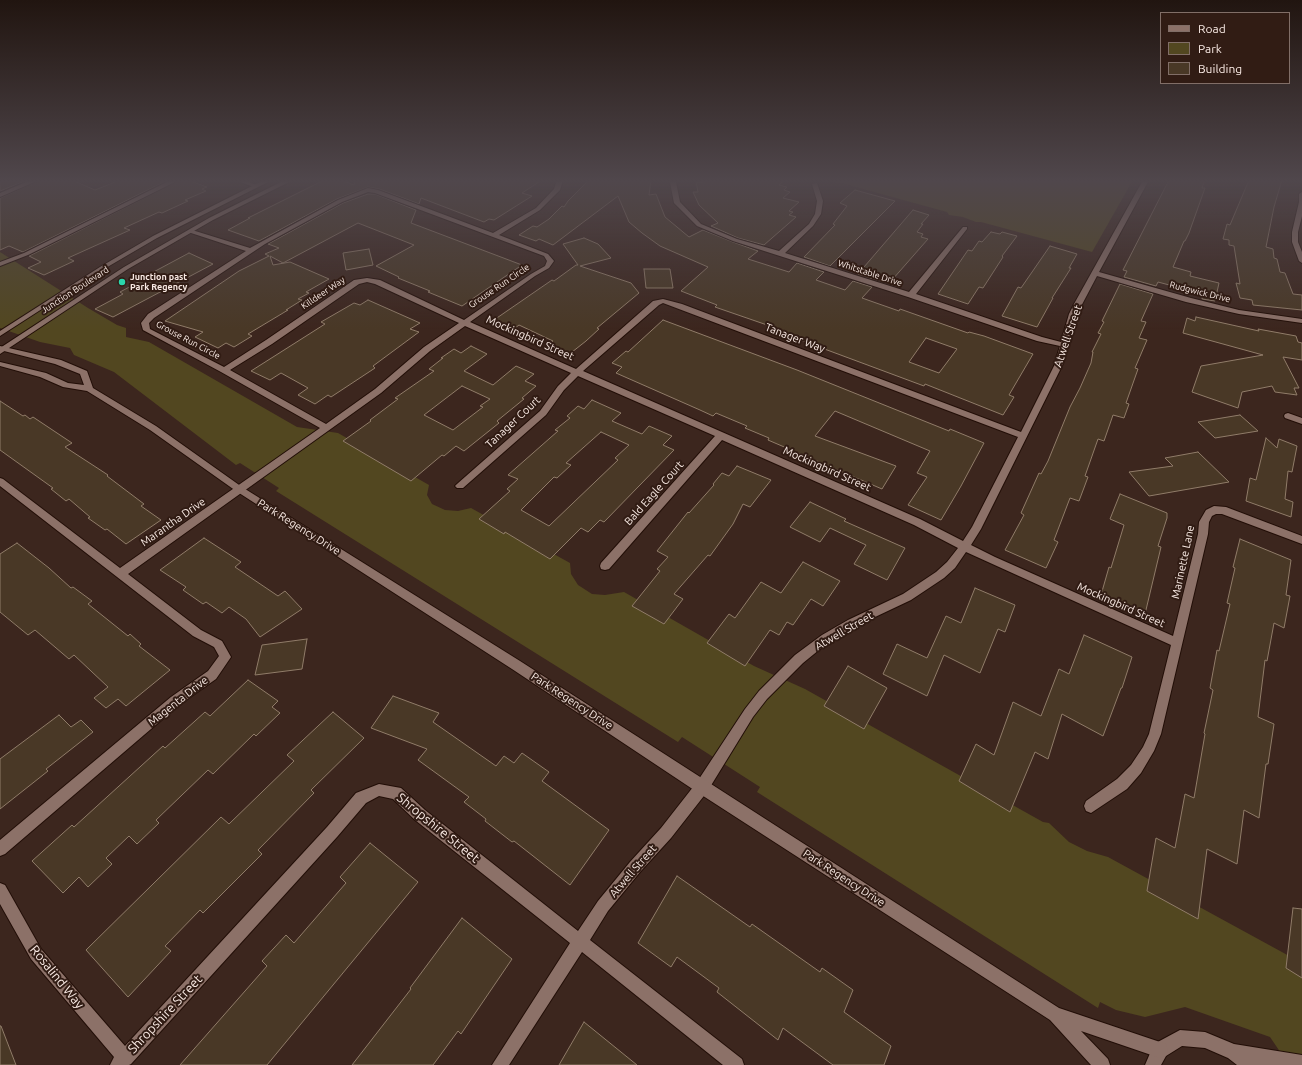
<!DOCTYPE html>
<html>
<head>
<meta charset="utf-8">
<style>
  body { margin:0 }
  #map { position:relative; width:1302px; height:1065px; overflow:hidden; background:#3c261e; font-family:Ubuntu,sans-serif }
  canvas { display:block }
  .legend { position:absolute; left:1160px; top:12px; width:130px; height:72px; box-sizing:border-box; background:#311c14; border:1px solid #816e67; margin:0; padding:5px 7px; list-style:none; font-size:12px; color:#f9eae4 }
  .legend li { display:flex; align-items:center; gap:8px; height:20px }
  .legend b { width:20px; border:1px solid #816e67 }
</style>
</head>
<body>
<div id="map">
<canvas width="1302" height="1065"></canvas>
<ul class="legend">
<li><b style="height:5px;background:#8c7168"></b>Road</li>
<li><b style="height:11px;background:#524720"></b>Park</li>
<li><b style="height:11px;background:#493826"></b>Building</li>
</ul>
</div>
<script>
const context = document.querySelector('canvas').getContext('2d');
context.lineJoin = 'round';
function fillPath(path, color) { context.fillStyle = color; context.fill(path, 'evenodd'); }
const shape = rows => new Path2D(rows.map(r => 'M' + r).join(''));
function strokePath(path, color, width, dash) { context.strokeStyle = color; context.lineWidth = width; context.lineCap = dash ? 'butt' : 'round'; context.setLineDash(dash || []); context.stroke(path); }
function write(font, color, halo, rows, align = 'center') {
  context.font = font + ' Ubuntu,sans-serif'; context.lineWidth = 4; context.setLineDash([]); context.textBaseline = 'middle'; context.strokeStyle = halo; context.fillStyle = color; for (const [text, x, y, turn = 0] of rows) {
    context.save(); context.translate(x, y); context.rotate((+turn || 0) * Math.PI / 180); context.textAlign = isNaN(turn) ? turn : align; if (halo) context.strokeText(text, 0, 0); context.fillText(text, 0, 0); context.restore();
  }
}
fillPath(shape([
  [831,180,1133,180,1092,252,981,222,976,222,963,217,949,215,947,212,841,183,835,183],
  [0,252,88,308,117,325,126,328,126,337,149,342,297,427,338,433,429,485,427,495,432,504,445,510,458,511,471,508,570,563,571,574,578,585,592,594,605,595,624,592,754,666,805,689,1043,822,1049,823,1069,842,1087,851,1108,857,1302,963,1302,1065,1289,1065,1270,1037,1185,1007,1145,1017,1116,1010,1100,1002,1098,1008,757,792,760,787,682,737,678,742,276,491,279,488,240,463,236,465,114,372,74,355,70,348,40,342,0,328]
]), '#524720');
const building = shape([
  [0,180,27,180,0,191,0,180],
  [40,180,72,180,95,190,120,180,168,180,23,252,9,246,0,250,0,198,40,180],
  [180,180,188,180,207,187,202,189,206,191,185,200,188,201,162,213,159,212,124,228,130,230,68,258,74,261,44,275,28,268,41,262,29,256,180,180],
  [324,180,341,180,354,185,355,180,542,180,522,193,532,196,494,220,489,219,484,222,421,198,419,204,379,189,368,187,337,199,259,241,228,230,250,218,248,218,324,180],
  [589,180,651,180,649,195,656,194,665,217,689,237,703,230,733,242,758,251,748,259,789,272,797,263,824,272,816,280,845,290,853,281,872,287,862,298,899,311,900,309,968,333,969,332,984,336,1033,354,1009,395,1014,397,1003,415,925,384,924,386,768,328,770,326,715,307,717,305,681,291,708,267,660,246,642,233,629,222,618,196,553,245,539,239,536,241,519,235,533,226,537,227,549,219,562,206,564,207,568,201,589,180],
  [926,338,957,349,939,373,909,362,926,338],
  [703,180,785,180,779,185,787,187,784,190,790,192,783,198,799,202,789,211,793,212,789,215,796,217,764,245,738,238,711,226,718,223,699,205,693,192,698,192,696,182,703,182,703,180],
  [1169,180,1205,180,1202,188,1205,188,1189,233,1185,241,1184,241,1173,267,1191,272,1190,276,1219,283,1215,301,1202,299,1203,294,1158,282,1156,286,1124,277,1127,271,1123,270,1169,180],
  [1249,180,1282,180,1274,207,1266,247,1273,249,1274,258,1277,259,1280,272,1285,273,1293,294,1302,295,1302,310,1253,305,1252,300,1240,298,1236,283,1240,284,1234,246,1229,245,1229,240,1223,239,1227,224,1230,225,1249,180],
  [855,190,895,201,830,266,804,257,835,225,833,224,847,206,840,203,855,190],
  [368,194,375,194,416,210,411,223,522,265,462,306,428,292,430,291,398,278,399,277,376,266,414,245,358,223,283,263,270,256,273,265,290,262,329,279,306,292,309,293,298,299,302,300,286,310,288,310,248,334,252,336,234,347,226,343,218,348,195,337,203,332,165,321,239,271,269,256,265,254,279,248,268,244,343,203,368,194],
  [913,210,929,215,921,224,923,224,917,232,923,234,921,237,928,239,892,280,880,276,877,280,858,274,913,210],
  [991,232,1000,234,1002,232,1017,236,1002,256,1003,257,983,288,979,287,968,304,938,294,968,250,972,251,979,241,982,242,991,232],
  [584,238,598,244,611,258,580,266,631,283,639,293,597,328,599,329,586,341,567,356,546,346,553,341,519,325,511,331,491,322,552,280,554,281,576,265,578,265,563,244,584,238],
  [1050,246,1077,254,1069,268,1071,268,1052,298,1053,298,1037,327,1002,316,1018,287,1021,288,1050,246],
  [369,249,373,265,346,270,343,253,369,249],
  [189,253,213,264,113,317,95,309,123,294,120,292,148,277,146,276,189,253],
  [644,269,670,269,673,288,646,288,644,269],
  [1120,284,1153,294,1141,321,1146,322,1139,338,1147,340,1135,368,1138,369,1126,403,1129,404,1124,418,1113,415,1104,441,1098,439,1085,476,1088,477,1079,501,1070,498,1054,540,1058,542,1046,568,1005,550,1024,515,1021,513,1039,473,1041,474,1048,461,1070,407,1080,388,1091,363,1093,352,1092,352,1101,334,1098,333,1104,322,1102,321,1120,284],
  [368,300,420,323,410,329,419,332,373,366,375,368,331,397,328,395,315,404,298,395,308,388,281,373,270,380,251,371,325,324,321,322,354,303,360,305,368,300],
  [1196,317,1259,331,1258,329,1296,336,1298,342,1302,343,1302,360,1283,357,1299,388,1294,388,1297,395,1275,392,1272,386,1242,392,1238,408,1192,392,1201,366,1263,355,1183,333,1187,318,1195,321,1196,317],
  [663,320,797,370,949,431,950,429,984,443,961,486,941,520,908,505,927,477,917,473,930,451,835,411,815,436,896,466,882,489,768,440,769,438,745,428,747,426,716,413,713,416,700,410,616,373,622,367,612,363,626,351,628,352,663,320],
  [471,346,487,354,464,371,493,385,516,366,534,374,525,381,536,386,522,398,524,399,497,421,499,423,464,451,456,446,444,456,442,455,411,481,343,441,371,421,370,420,398,399,395,398,434,371,429,369,443,358,441,358,454,349,461,353,471,346],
  [462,386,490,399,480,406,483,407,453,430,424,415,462,386],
  [592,400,621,413,612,421,642,434,649,426,672,436,663,445,674,450,604,522,600,520,588,532,581,528,550,559,505,532,504,534,479,519,510,491,507,489,518,479,508,475,558,431,555,430,570,418,567,416,578,406,584,409,592,400],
  [601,432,629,445,615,458,618,460,549,526,521,510,554,477,557,478,571,465,566,463,601,432],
  [0,401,23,416,25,415,30,419,33,417,72,443,65,447,108,475,107,476,144,504,141,506,161,520,126,544,107,529,105,530,88,518,90,517,69,499,66,501,51,489,53,488,0,450,0,401],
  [1240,415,1258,431,1215,438,1198,422,1240,415],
  [1266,438,1277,448,1279,439,1297,446,1292,472,1288,471,1285,499,1293,502,1291,517,1246,501,1250,478,1256,480,1266,438],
  [1198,452,1229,482,1149,496,1129,472,1173,466,1165,458,1198,452],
  [737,466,771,480,750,507,743,504,733,524,710,556,708,555,674,594,683,599,664,624,632,606,660,571,657,569,668,557,657,551,688,512,689,513,714,485,713,484,722,473,729,476,737,466],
  [1120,494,1167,513,1167,518,1158,546,1161,547,1145,614,1101,595,1109,567,1111,568,1124,525,1110,519,1120,494],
  [810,502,846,519,844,521,905,548,887,580,854,564,866,545,830,528,820,542,790,527,810,502],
  [204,538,241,562,235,567,278,596,285,591,302,609,260,637,246,619,229,607,222,613,206,602,203,604,183,590,186,587,160,570,204,538],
  [1240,539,1291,560,1286,595,1290,596,1284,628,1274,623,1267,661,1265,660,1258,717,1274,724,1268,764,1266,764,1259,818,1244,810,1237,864,1207,849,1198,919,1147,891,1156,838,1175,848,1185,794,1194,798,1205,734,1204,733,1213,690,1210,688,1217,650,1219,651,1230,604,1227,603,1235,568,1233,567,1240,539],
  [17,543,49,568,71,588,73,587,92,601,88,604,128,636,130,634,141,644,139,646,170,670,126,706,118,699,106,708,94,698,108,687,74,655,69,659,35,630,28,635,0,612,0,554,17,543],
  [803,562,840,581,823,606,811,599,793,625,787,622,779,635,770,630,745,666,707,643,729,614,735,618,761,582,781,593,803,562],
  [975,588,1015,605,1005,632,998,629,980,673,944,655,927,696,883,674,897,644,927,658,946,616,961,623,975,588],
  [1084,635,1132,657,1122,688,1121,688,1103,736,1062,714,1048,759,1035,752,1010,812,959,781,976,744,994,755,1013,702,1041,716,1059,669,1069,674,1084,635],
  [307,639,302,669,255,675,262,645,307,639],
  [848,666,887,688,864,729,824,706,848,666],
  [248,680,278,701,272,707,280,713,256,736,254,734,213,774,208,770,156,820,159,823,137,844,129,836,106,858,112,864,88,887,79,877,63,893,32,861,72,825,74,827,163,746,165,748,205,712,210,716,248,680],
  [393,696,439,713,433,722,496,766,504,756,514,763,522,753,549,772,542,781,609,830,570,885,514,841,512,842,485,821,486,819,464,802,469,797,418,760,427,749,371,728,393,696],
  [333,712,364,738,311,790,314,793,258,850,262,854,203,913,200,910,165,946,171,951,128,997,86,950,221,817,229,824,294,761,287,755,333,712],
  [59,715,71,727,81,720,93,732,46,769,48,771,0,809,0,759,59,715],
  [370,843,418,882,267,1065,180,1065,267,966,262,961,286,935,294,943,346,883,340,877,370,843],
  [677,876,750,927,752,924,820,972,822,968,853,990,844,1012,891,1046,884,1065,833,1065,783,1028,778,1040,717,992,719,988,677,957,671,967,638,943,677,876],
  [1293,908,1302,909,1302,978,1286,968,1293,908],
  [462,918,512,959,461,1034,458,1031,433,1065,352,1065,411,989,410,988,462,918],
  [584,1022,637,1065,559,1065,584,1022],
  [0,1026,1,1026,16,1065,0,1065,0,1026]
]);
fillPath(building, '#493826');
strokePath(building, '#907c69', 1);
const minor = shape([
  [31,180,39,180,0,197,0,193,31,180],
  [171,180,179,180,28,255,0,266,0,262,24,253,171,180],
  [235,180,244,180,259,186,254,187,235,180],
  [557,180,563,180,560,190,540,210,499,235,548,254,554,261,549,268,535,276,470,322,576,369,653,301,663,299,682,304,1021,432,1054,366,1060,346,1037,341,908,297,733,241,697,226,674,203,670,182,672,180,678,180,676,182,680,202,701,224,737,239,779,251,809,224,815,214,817,201,812,184,817,183,823,201,821,214,813,226,785,253,909,292,963,227,967,227,967,229,916,294,1042,337,1061,342,1069,314,1074,304,1143,180,1149,180,1099,272,1191,298,1239,310,1302,319,1302,323,1239,314,1186,302,1097,276,1077,314,1062,366,981,529,971,545,995,557,1173,636,1198,534,1199,522,1206,510,1214,506,1226,507,1302,536,1302,544,1222,514,1216,514,1212,516,1209,522,1208,534,1161,734,1154,751,1141,773,1127,789,1091,813,1086,811,1084,806,1086,801,1117,779,1131,765,1143,747,1149,734,1171,645,966,552,955,568,944,578,911,600,856,626,830,641,803,663,767,699,753,717,707,792,671,838,640,872,608,911,590,940,742,1059,744,1065,723,1065,582,952,509,1065,492,1065,570,943,415,820,393,799,379,796,366,803,337,837,131,1064,129,1065,110,1065,114,1057,31,959,0,904,0,883,5,885,41,949,125,1046,327,827,356,793,379,784,401,788,425,810,578,931,598,901,630,862,661,828,697,782,745,709,759,691,795,655,822,635,848,620,903,594,936,572,947,562,958,548,914,525,722,440,609,569,605,570,601,569,600,566,601,563,715,436,578,376,564,390,546,415,463,488,457,488,455,486,457,484,540,411,558,386,571,373,465,326,430,351,381,393,128,574,201,630,222,641,231,657,216,679,179,705,5,854,0,856,0,840,171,697,208,671,219,656,214,647,193,636,0,486,0,478,3,479,120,568,320,428,221,372,143,330,141,323,148,314,246,251,188,232,188,230,192,230,250,248,338,200,368,188,378,190,493,233,536,208,554,189,557,180],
  [368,192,375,193,544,256,547,261,545,266,531,274,464,320,380,280,367,278,354,280,266,340,224,367,150,329,149,323,154,318,265,244,342,202,368,192],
  [367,282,375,284,459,323,424,347,375,389,326,424,230,370,272,344,359,284,367,282],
  [663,303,1018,437,972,527,963,541,920,519,583,371,659,305,663,303],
  [1302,192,1302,216,1298,232,1298,242,1302,252,1302,263,1299,261,1292,242,1292,232,1299,202,1299,194,1302,192],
  [1288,413,1302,418,1302,424,1285,418,1284,416,1285,414,1288,413],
  [1180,1030,1205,1032,1234,1044,1302,1055,1302,1065,1237,1065,1228,1058,1205,1048,1182,1046,1166,1056,1161,1065,1145,1065,1154,1044,1180,1030]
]);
const tertiary = shape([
  [0,346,61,360,87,371,93,388,156,426,242,487,520,661,1059,1008,1166,1044,1168,1050,1166,1056,1160,1058,1081,1031,1108,1059,1110,1065,1091,1065,1050,1020,697,792,512,669,236,491,150,430,87,391,63,387,40,377,0,366,0,362,46,373,68,383,84,385,80,374,55,364,0,350,0,346]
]);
const secondary = shape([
  [264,180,272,180,157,238,104,269,0,336,0,331,100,267,153,236,264,180],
  [285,180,293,180,213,220,128,269,0,354,0,348,124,267,209,218,285,180]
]);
strokePath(minor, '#220e07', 2);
strokePath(tertiary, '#220e07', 2);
strokePath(secondary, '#220e07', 2);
fillPath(minor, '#8c7168');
fillPath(tertiary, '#8c7168');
fillPath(secondary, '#8c7168');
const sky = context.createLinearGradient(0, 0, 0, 329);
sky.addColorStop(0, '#211510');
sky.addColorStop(0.55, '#50474c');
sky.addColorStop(1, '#50474c00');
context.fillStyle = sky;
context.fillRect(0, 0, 1302, 329);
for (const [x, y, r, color] of [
  [122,282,4,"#2bd5ac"]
]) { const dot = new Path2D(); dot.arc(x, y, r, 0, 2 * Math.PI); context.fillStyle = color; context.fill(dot); strokePath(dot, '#311c14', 1.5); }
write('9px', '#f9eae4', '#311c14', [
  ["Whitstable Drive",870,273,18],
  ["Grouse Run Circle",499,286,-34],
  ["Junction Boulevard",75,290,-33],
  ["Rudgwick Drive",1200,292,14],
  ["Killdeer Way",323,293,-34],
  ["Grouse Run Circle",188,340,28]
]);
write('bold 9px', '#f9eae4', '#311c14', [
  ["Junction past",130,277],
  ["Park Regency",130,287]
], 'left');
write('11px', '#f9eae4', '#311c14', [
  ["Atwell Street",1068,336,-71],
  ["Mockingbird Street",530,338,24],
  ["Tanager Way",795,338,21],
  ["Tanager Court",513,422,-43],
  ["Mockingbird Street",827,469,24],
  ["Bald Eagle Court",654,493,-48],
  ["Marantha Drive",173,522,-35],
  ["Park Regency Drive",299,527,32],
  ["Marinette Lane",1183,562,-78],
  ["Mockingbird Street",1121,605,24],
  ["Atwell Street",844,631,-30],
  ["Magenta Drive",178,701,-38],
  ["Park Regency Drive",572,701,33],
  ["Atwell Street",633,871,-49],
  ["Park Regency Drive",844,878,33]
]);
write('13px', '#f9eae4', '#311c14', [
  ["Shropshire Street",438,828,39],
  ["Rosalind Way",57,977,51],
  ["Shropshire Street",165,1014,-47]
]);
</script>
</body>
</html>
